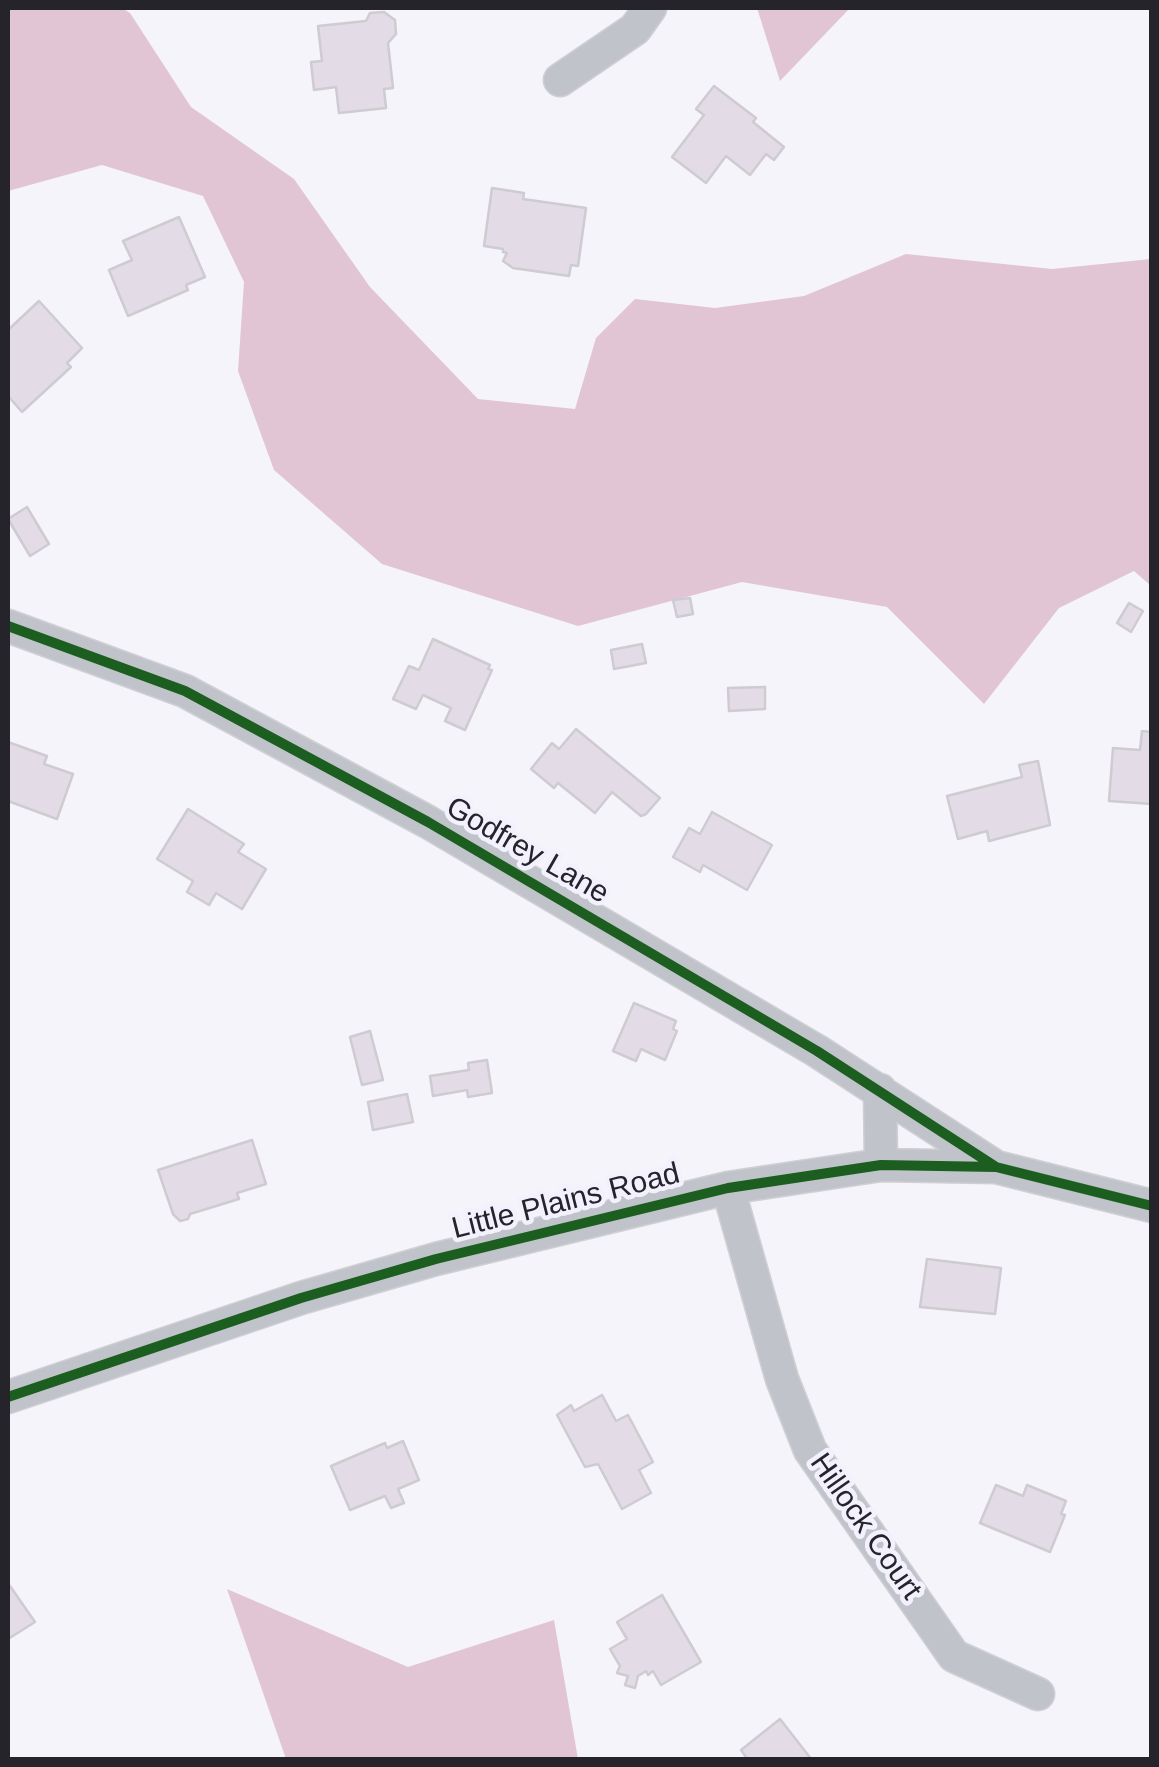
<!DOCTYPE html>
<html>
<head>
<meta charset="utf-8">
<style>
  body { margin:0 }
  #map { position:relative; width:1159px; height:1767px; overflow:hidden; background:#f5f4fa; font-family:Helvetica,sans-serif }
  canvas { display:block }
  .frame { position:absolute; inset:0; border:10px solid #25242b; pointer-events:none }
</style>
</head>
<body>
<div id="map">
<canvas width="1159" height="1767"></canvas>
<div class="frame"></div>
</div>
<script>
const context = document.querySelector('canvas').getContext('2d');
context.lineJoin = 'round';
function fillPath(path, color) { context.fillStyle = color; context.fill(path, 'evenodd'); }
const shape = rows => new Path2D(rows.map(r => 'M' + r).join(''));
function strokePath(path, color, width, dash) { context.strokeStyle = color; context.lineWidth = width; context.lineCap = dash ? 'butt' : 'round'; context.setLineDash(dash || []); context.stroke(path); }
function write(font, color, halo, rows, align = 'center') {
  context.font = font + ' Helvetica,sans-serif'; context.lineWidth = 9; context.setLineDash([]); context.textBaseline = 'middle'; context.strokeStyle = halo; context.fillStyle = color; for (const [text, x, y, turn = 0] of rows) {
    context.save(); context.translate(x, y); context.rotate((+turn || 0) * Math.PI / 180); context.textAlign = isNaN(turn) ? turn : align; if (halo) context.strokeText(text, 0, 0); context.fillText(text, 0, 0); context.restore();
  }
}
fillPath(shape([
  [8,8,122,8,130,13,191,107,294,179,370,287,478,399,575,409,596,338,635,299,715,308,804,296,906,254,1052,269,1151,259,1151,586,1134,571,1059,608,984,704,887,607,742,582,578,626,382,564,274,470,238,371,244,282,203,196,102,165,8,191],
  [757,8,850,8,780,81],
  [227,1589,408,1667,554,1620,578,1759,286,1759]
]), '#e1c5d5');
const building = shape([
  [384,12,395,20,396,34,388,43,393,88,384,89,386,108,339,113,336,87,314,90,311,62,322,61,318,26,366,21,370,13,384,12],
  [714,86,756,118,753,122,784,147,774,160,766,154,750,175,726,156,706,183,672,157,704,115,696,109,714,86],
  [492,188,524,193,523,199,586,208,578,266,571,265,569,276,513,268,503,261,507,253,503,252,503,249,484,246,492,188],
  [179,217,205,277,186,285,188,290,128,316,109,270,132,260,123,241,179,217],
  [39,301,82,348,67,363,71,367,22,412,8,396,8,330,39,301],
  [27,507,49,544,30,556,8,519,27,507],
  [690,598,693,614,677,617,673,600,690,598],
  [1129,603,1143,611,1131,632,1117,623,1129,603],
  [433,639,490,665,488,669,492,670,465,730,445,721,451,708,423,695,416,709,393,699,409,666,419,670,433,639],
  [642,644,646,663,614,669,611,650,642,644],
  [765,687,765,709,729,711,728,688,765,687],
  [576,729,660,798,646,814,641,816,612,792,595,813,558,783,554,788,531,769,552,743,559,749,576,729],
  [1142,731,1152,732,1152,804,1109,801,1113,748,1140,750,1142,731],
  [8,742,47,756,44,764,73,774,57,819,8,801,8,742],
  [1038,761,1050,825,989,841,987,831,958,839,947,796,1022,777,1019,765,1038,761],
  [188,809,244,844,238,852,266,869,242,909,216,893,209,905,187,892,193,881,157,859,188,809],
  [712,812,772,845,747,890,703,865,700,872,673,857,689,828,700,834,712,812],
  [634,1003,676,1021,673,1029,677,1031,665,1060,641,1049,636,1061,613,1051,634,1003],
  [370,1031,383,1080,362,1085,350,1037,370,1031],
  [487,1060,492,1093,468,1097,467,1090,433,1096,430,1076,469,1070,468,1063,487,1060],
  [407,1094,413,1122,373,1130,368,1102,407,1094],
  [252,1140,266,1184,237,1193,239,1199,190,1214,188,1219,180,1221,173,1214,158,1170,252,1140],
  [927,1259,1001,1268,995,1314,920,1307,927,1259],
  [602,1395,616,1421,628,1415,653,1462,639,1470,651,1493,622,1509,598,1464,585,1467,557,1415,571,1405,574,1411,602,1395],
  [403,1441,419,1480,398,1489,404,1503,391,1508,385,1496,350,1510,331,1466,385,1443,387,1448,403,1441],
  [996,1485,1023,1496,1027,1485,1066,1501,1061,1514,1065,1515,1050,1552,980,1523,996,1485],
  [10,1586,35,1622,8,1639,8,1587,10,1586],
  [662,1595,701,1662,661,1685,653,1671,648,1675,646,1671,638,1676,635,1688,625,1685,628,1676,617,1673,620,1666,610,1649,627,1639,617,1622,662,1595],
  [780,1719,812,1760,748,1760,741,1750,780,1719]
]);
fillPath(building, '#e3dce6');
strokePath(building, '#cecbd1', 2.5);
const minor = shape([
  [560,80,635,29,650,8],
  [8,626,185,691,428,822,817,1051,996,1167],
  [880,1090,881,1165],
  [728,1188,782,1379,810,1450,954,1656,1038,1694],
  [8,1397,301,1298,436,1259,728,1188,881,1165,996,1167,1152,1206]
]);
strokePath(minor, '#d0cfd4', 35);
strokePath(minor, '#c0c4ca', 32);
strokePath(shape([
  [8,626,185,691,428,822,817,1051,996,1167],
  [8,1397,301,1298,436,1259,728,1188,881,1165,996,1167,1152,1206]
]), '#1b5e20', 10);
write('30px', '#25242b', '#f3f1fd', [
  ["Godfrey Lane",527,851,30],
  ["Little Plains Road",566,1202,-14],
  ["Hillock Court",865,1527,55]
]);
</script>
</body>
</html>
